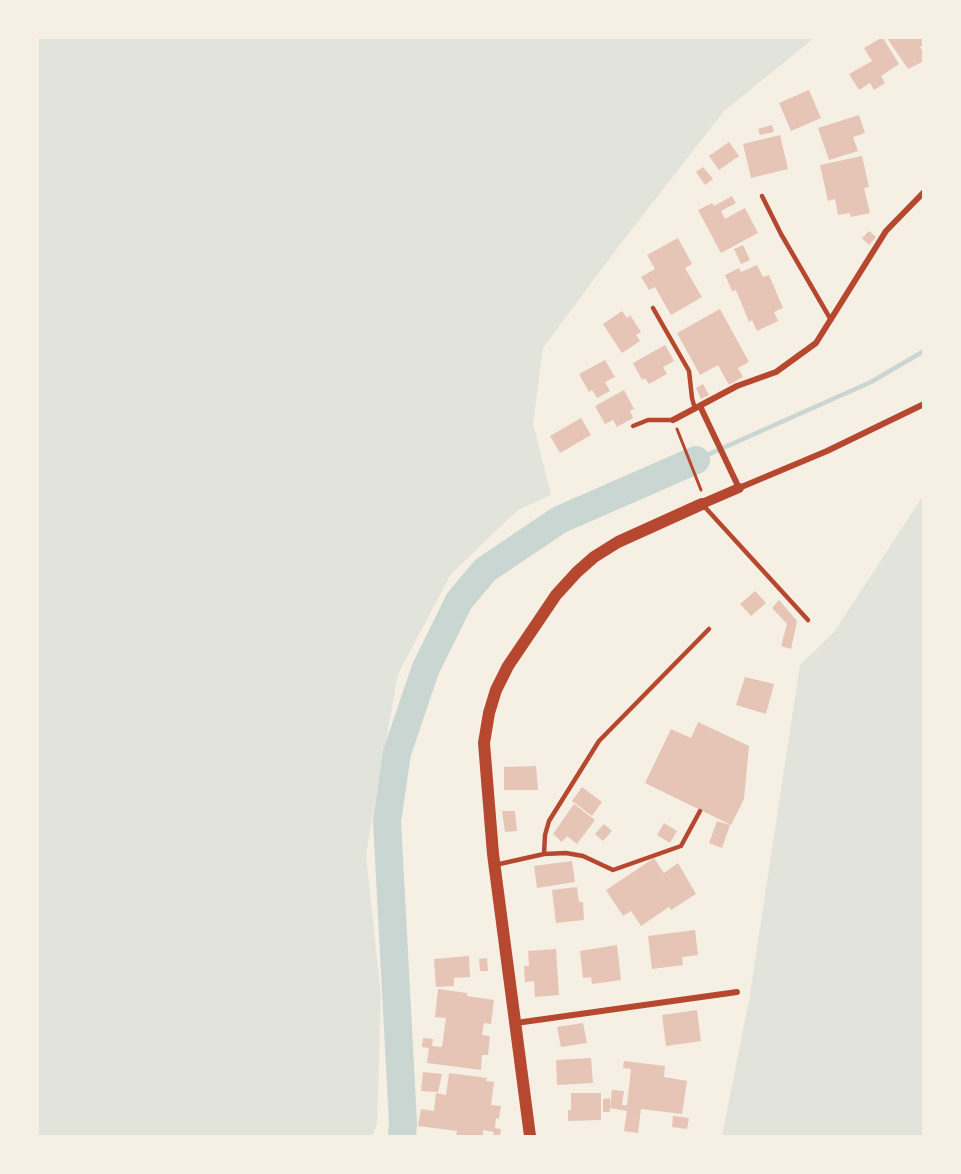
<!DOCTYPE html>
<html>
<head>
<meta charset="utf-8">
<style>
  body { margin:0 }
  #map { position:relative; width:961px; height:1174px; overflow:hidden; background:#f6efe4; font-family:Quicksand,sans-serif }
  canvas { display:block }
  .frame { position:absolute; inset:0; border:39px solid #f6efe4; pointer-events:none }
</style>
</head>
<body>
<div id="map">
<canvas width="961" height="1174"></canvas>
<div class="frame"></div>
</div>
<script>
const context = document.querySelector('canvas').getContext('2d');
context.lineJoin = 'round';
function fillPath(path, color) { context.fillStyle = color; context.fill(path, 'evenodd'); }
const shape = rows => new Path2D(rows.map(r => 'M' + r).join(''));
function strokePath(path, color, width, dash) { context.strokeStyle = color; context.lineWidth = width; context.lineCap = dash ? 'butt' : 'round'; context.setLineDash(dash || []); context.stroke(path); }
fillPath(shape([
  [38,38,814,38,724,111,618,247,543,348,533,423,551,495,518,510,451,574,398,674,366,854,381,997,377,1124,372,1136,38,1136],
  [923,496,923,1136,722,1136,749,1000,800,665,834,632]
]), '#e2e4dc');
strokePath(shape([
  [696,460,871,382,924,351]
]), '#c9d6d2', 4.5);
strokePath(shape([
  [402,1136,403,1123,387,821,397,753,425,670,459,601,485,570,559,520,696,460]
]), '#c9d6d2', 28);
fillPath(shape([
  [881,38,883,38,899,64,881,76,885,83,874,90,870,83,859,90,849,74,872,61,864,48],
  [887,38,923,38,924,45,920,47,924,54,924,61,908,69],
  [809,90,821,118,791,131,779,103],
  [859,115,865,133,853,137,858,151,829,160,818,128],
  [772,125,774,132,760,135,758,129],
  [780,135,788,169,751,178,743,144],
  [729,142,739,156,719,170,709,156],
  [862,156,869,187,864,188,870,213,851,217,850,213,838,215,835,199,828,201,820,165],
  [703,167,713,179,705,185,696,172],
  [732,196,736,203,721,211,725,219,745,208,758,233,721,253,698,210,712,203,714,206],
  [869,231,876,237,869,245,862,238],
  [678,238,692,264,685,268,702,297,671,315,655,287,649,290,641,277,655,269,647,255],
  [743,245,750,260,741,264,734,249],
  [757,265,763,277,769,275,783,308,774,312,778,321,757,331,752,320,749,322,736,290,732,291,725,275,739,268,741,272],
  [720,309,749,362,738,368,743,377,729,385,718,365,700,375,677,333],
  [622,311,627,318,630,315,641,332,636,335,640,341,622,353,603,324],
  [665,345,674,361,663,367,667,374,649,384,645,378,642,380,633,363],
  [605,360,615,377,605,382,610,391,597,398,592,390,589,392,579,374],
  [703,384,709,395,701,399,696,388],
  [624,390,634,409,630,411,633,418,617,427,613,420,605,424,595,406],
  [581,418,591,435,560,453,550,436],
  [755,591,766,603,751,616,740,604],
  [779,600,797,621,791,649,781,646,787,624,772,608],
  [745,677,774,684,766,714,736,705],
  [698,722,749,746,744,799,731,825,645,783,671,729,691,738],
  [536,766,538,790,504,790,504,767],
  [582,787,602,802,592,816,572,801],
  [574,804,595,820,577,844,567,836,562,842,553,834],
  [502,811,515,811,517,831,505,832],
  [717,821,730,825,722,848,709,843],
  [664,823,677,831,670,843,657,835],
  [604,824,612,831,603,841,595,834],
  [654,858,664,873,678,863,696,894,671,910,669,907,641,926,631,911,623,916,606,890],
  [572,861,575,882,537,888,534,866],
  [577,887,579,902,583,902,584,920,556,923,552,890],
  [695,930,698,955,682,957,683,965,652,969,648,936],
  [617,945,621,980,592,984,591,977,583,978,580,951],
  [556,949,559,995,535,997,534,981,525,982,524,966,529,966,528,951],
  [469,956,470,977,454,978,454,986,436,987,434,959],
  [487,958,488,971,480,971,479,959],
  [438,989,467,993,467,996,494,1000,491,1024,484,1023,482,1035,490,1036,488,1055,482,1055,481,1070,427,1063,429,1048,422,1047,423,1038,433,1039,432,1046,442,1047,446,1018,435,1017],
  [697,1010,701,1041,666,1046,662,1015],
  [583,1023,587,1043,561,1047,557,1027],
  [591,1058,593,1083,557,1085,556,1060],
  [624,1061,665,1066,664,1077,687,1081,682,1114,641,1109,638,1133,624,1131,627,1111,610,1108,610,1112,603,1112,603,1099,610,1098,610,1108,612,1090,624,1091,622,1105,627,1105,631,1069,623,1068],
  [423,1072,442,1074,438,1092,421,1091],
  [449,1073,487,1078,486,1081,494,1082,491,1105,501,1106,499,1119,496,1118,495,1128,501,1129,500,1136,493,1135,494,1132,483,1130,483,1136,456,1136,457,1131,418,1126,421,1109,434,1111,436,1093,446,1095],
  [571,1093,601,1093,601,1120,568,1121,568,1110,571,1110],
  [673,1116,689,1118,687,1129,672,1127]
]), '#e6c5b7');
strokePath(shape([
  [677,429,701,490]
]), '#b5482f', 3);
strokePath(shape([
  [762,196,781,234,831,320],
  [653,308,689,371,692,398,695,409],
  [633,426,648,420,673,420],
  [702,504,808,620],
  [544,854,545,835,549,821,599,741,709,629],
  [495,865,544,854,566,853,583,856,613,870,681,846,700,811]
]), '#b5482f', 4.5);
strokePath(shape([
  [700,406,739,488,827,451,924,404],
  [673,420,737,386,776,372,816,343,886,231,924,192],
  [516,1023,737,992]
]), '#b5482f', 6);
strokePath(shape([
  [702,504,739,488]
]), '#b5482f', 10);
strokePath(shape([
  [530,1136,493,854,484,743,489,713,496,690,508,666,556,595,577,572,594,557,618,542,702,504]
]), '#b5482f', 12);
</script>
</body>
</html>
